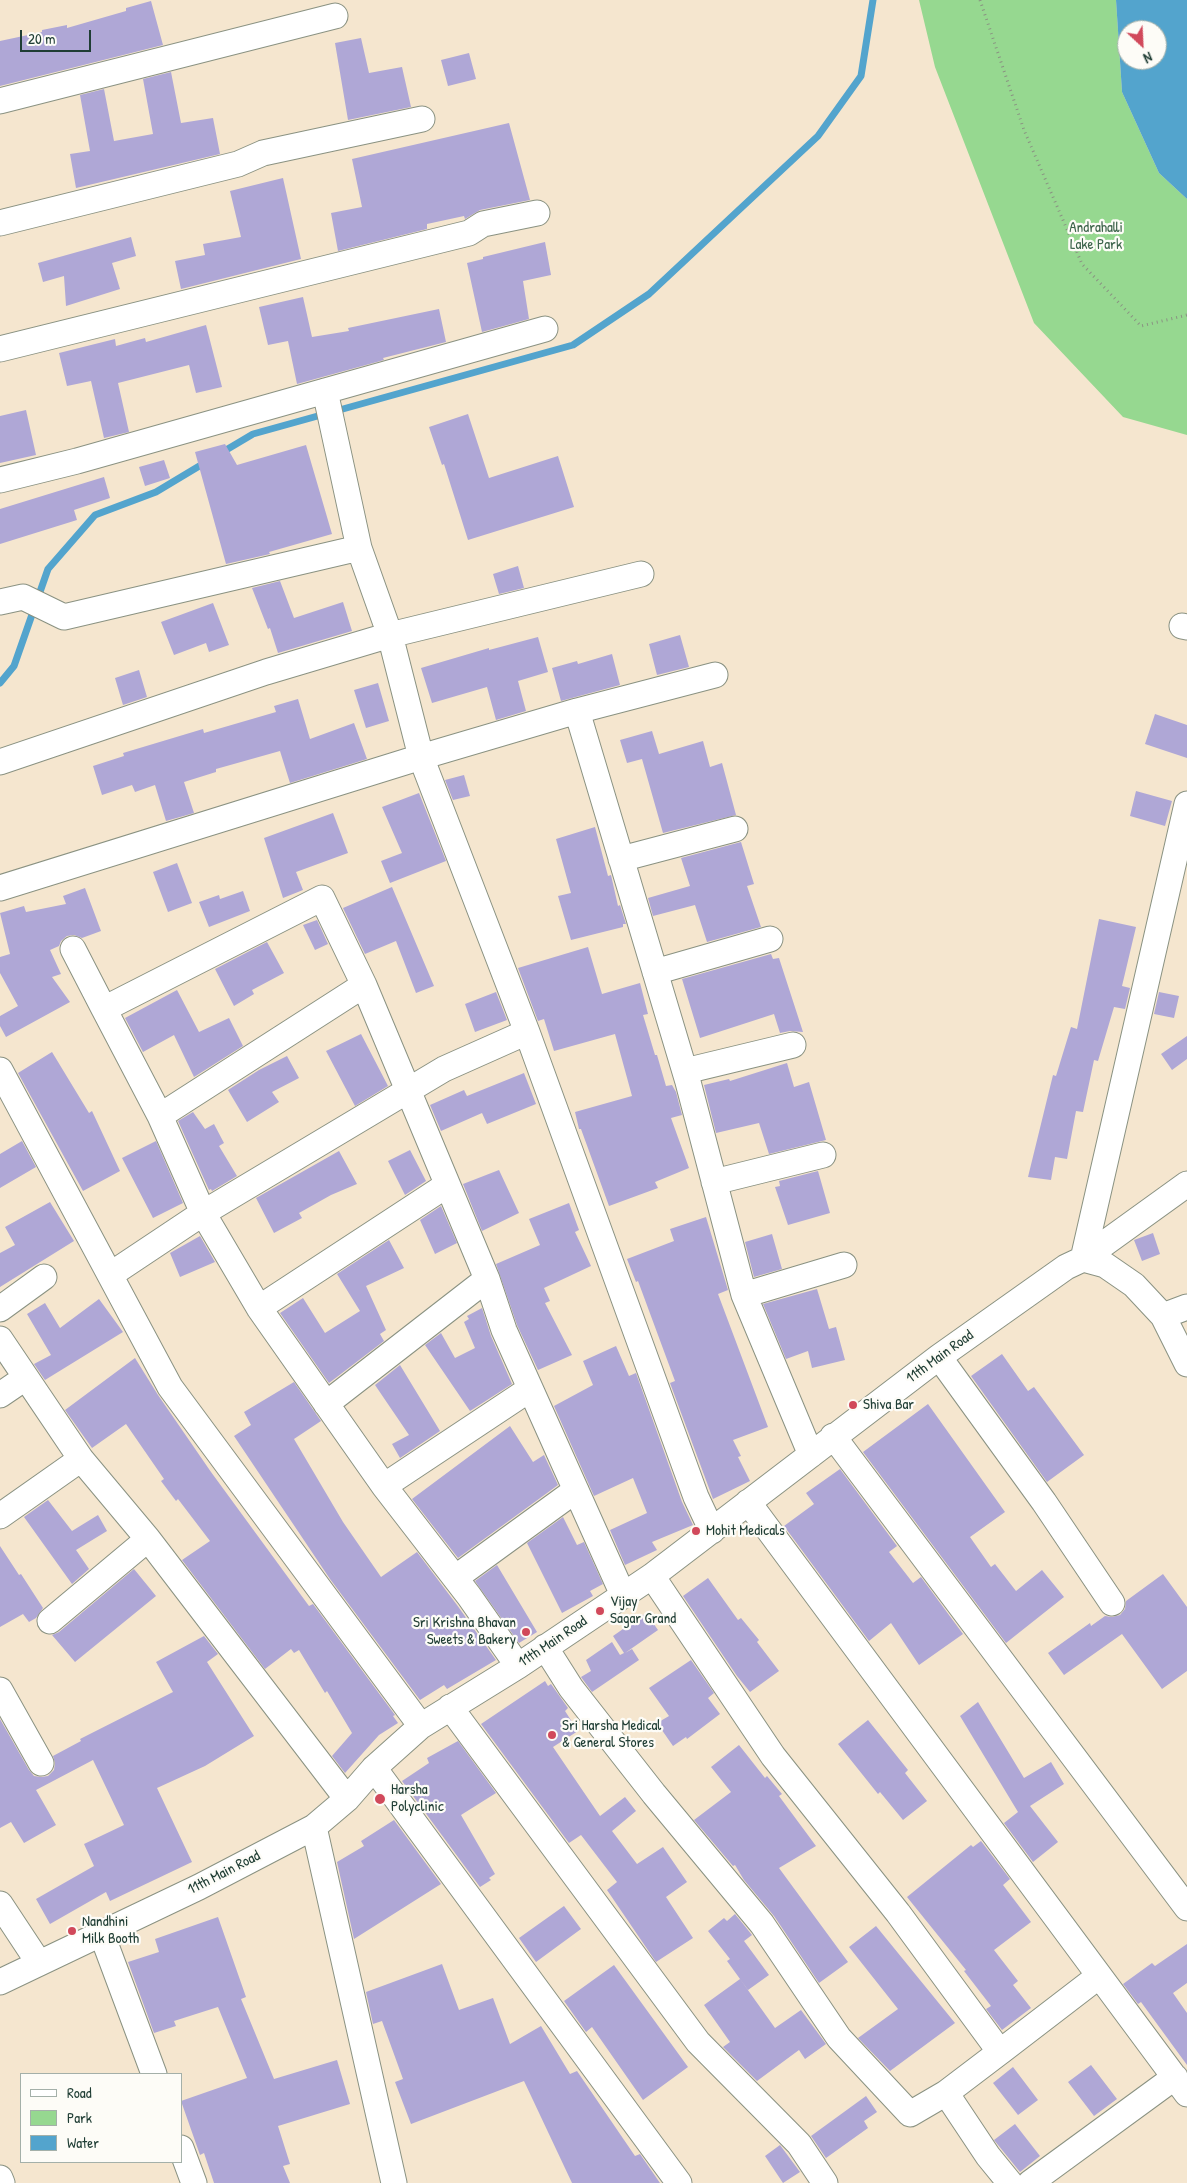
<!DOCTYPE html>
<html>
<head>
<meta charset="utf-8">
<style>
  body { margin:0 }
  #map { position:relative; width:1187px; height:2183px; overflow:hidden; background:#f5e6cf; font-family:"Patrick Hand",sans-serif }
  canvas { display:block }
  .legend { position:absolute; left:20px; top:2073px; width:162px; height:90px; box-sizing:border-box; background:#fdfcf7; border:1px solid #a4b0a9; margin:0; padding:6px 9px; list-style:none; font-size:15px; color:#1f3d34 }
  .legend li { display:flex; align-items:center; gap:10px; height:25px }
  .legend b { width:25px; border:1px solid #a4b0a9 }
  .north { position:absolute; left:1117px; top:20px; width:50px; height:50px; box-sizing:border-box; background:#fdfcf7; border:1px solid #a4b0a9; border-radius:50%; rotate:155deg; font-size:14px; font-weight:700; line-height:20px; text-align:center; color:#1f3d34 }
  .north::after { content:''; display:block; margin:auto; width:18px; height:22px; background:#d1495b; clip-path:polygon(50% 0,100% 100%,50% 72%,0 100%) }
  .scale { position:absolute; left:20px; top:30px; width:71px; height:22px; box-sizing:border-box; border:2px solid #1f3d34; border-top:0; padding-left:6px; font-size:15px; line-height:18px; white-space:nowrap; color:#1f3d34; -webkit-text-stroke:4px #fdfcf7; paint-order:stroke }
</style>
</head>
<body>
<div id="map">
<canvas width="1187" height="2183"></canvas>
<ul class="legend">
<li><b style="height:6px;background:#fff"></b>Road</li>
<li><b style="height:14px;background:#96d890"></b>Park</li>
<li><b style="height:14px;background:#53a4cd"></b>Water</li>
</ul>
<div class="north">N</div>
<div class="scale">20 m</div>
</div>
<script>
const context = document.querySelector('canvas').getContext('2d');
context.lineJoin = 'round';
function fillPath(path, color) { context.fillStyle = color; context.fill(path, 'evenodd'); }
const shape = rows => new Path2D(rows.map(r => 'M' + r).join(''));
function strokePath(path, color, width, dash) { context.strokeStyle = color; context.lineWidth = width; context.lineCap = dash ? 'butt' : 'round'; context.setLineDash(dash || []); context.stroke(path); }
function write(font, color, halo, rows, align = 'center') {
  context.font = font + ' "Patrick Hand",sans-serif'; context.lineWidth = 4.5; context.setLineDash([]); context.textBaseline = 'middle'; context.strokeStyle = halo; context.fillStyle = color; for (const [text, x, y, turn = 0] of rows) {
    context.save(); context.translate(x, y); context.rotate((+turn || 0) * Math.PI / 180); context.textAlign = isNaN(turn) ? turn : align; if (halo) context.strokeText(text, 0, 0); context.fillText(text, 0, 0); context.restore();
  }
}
fillPath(shape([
  [919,0,1116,0,1122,92,1159,173,1187,199,1187,435,1123,417,1034,323,935,67]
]), '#96d890');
fillPath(shape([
  [1116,0,1187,0,1187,199,1159,173,1122,92],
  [1127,30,1157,30,1157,60,1127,60]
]), '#53a4cd');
strokePath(shape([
  [221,453,253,434,573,345,649,294,818,136,861,76,873,0],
  [0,683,14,666,48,569,95,515,156,492,206,462]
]), '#53a4cd', 7);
fillPath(shape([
  [151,1,163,45,0,86,0,41,42,32,42,30,67,25,67,28,126,11,126,8],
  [361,38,369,73,402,67,411,107,348,120,335,43],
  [469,53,476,79,448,86,441,60],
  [171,72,181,123,213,118,220,154,76,188,70,154,90,151,80,95,104,89,114,141,153,134,143,79],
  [509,123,530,200,480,210,465,219,464,216,427,224,427,229,338,251,331,213,362,207,352,159],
  [283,178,301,259,181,289,175,261,205,255,203,244,241,237,230,191],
  [131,237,136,256,112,263,120,289,66,306,64,276,43,282,38,263],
  [545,242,551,275,523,281,529,319,482,332,467,263,483,259,483,257],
  [303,297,312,337,349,331,348,328,439,309,446,342,383,358,384,360,297,384,288,341,268,345,259,307],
  [206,325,222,387,196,393,189,365,118,383,129,432,104,438,91,381,67,386,59,353,115,339,116,346,145,338,146,342],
  [26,410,36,455,0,463,0,416],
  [468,414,489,478,558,456,574,507,468,540,444,464,442,465,429,427],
  [225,444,237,465,306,445,332,534,269,552,270,554,226,564,195,452],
  [164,460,170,478,145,486,139,467],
  [104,477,110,498,74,510,77,520,0,544,0,509],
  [518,566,524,588,499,594,493,574],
  [280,581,294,618,343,602,352,631,278,653,270,628,268,629,252,588],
  [213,603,229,645,209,652,206,643,174,655,161,622],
  [680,635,689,667,657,675,649,644],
  [538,637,548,672,518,681,526,711,496,720,487,687,432,703,421,668,489,648,489,650],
  [612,654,620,685,561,701,552,668,577,661,578,664],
  [139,670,147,697,123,705,115,678],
  [378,683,389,721,366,728,354,690],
  [298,699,310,739,354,723,367,759,290,783,280,751,216,769,216,772,184,782,194,813,166,821,155,785,135,792,132,785,102,795,93,766,124,756,123,753,203,729,204,733,276,712,274,706],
  [1155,714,1187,725,1187,758,1145,744],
  [652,731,659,754,703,741,710,767,722,763,736,815,663,833,642,759,627,763,620,740],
  [464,775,470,796,453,800,445,780],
  [1136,791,1172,801,1165,826,1130,816],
  [419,793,446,861,390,883,381,861,402,853,382,807],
  [333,813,348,853,296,872,303,890,283,898,264,838],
  [595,827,608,876,611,875,618,906,620,905,626,924,623,924,623,927,571,940,558,896,571,893,556,839],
  [741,842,754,884,747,886,761,927,707,942,695,905,653,916,648,898,690,886,681,858],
  [177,863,192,903,168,912,153,872],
  [392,887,434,986,416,993,396,941,365,954,343,908],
  [85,888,101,931,82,938,74,935,67,936,61,941,59,946,50,950,61,974,52,977,70,1002,6,1037,0,1026,0,1016,18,1006,0,973,0,957,10,954,0,913,24,906,26,912,66,904,63,896],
  [243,891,250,911,209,927,199,902,219,895,220,899],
  [1099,919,1136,927,1122,986,1130,988,1125,1009,1114,1007,1098,1061,1094,1060,1083,1112,1076,1111,1067,1159,1055,1157,1051,1180,1028,1177,1053,1075,1056,1076,1071,1027,1077,1029],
  [317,920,328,944,315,950,303,925],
  [267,942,284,973,252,990,254,994,234,1006,215,969],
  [588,947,602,994,640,983,648,1014,643,1015,655,1055,657,1055,666,1086,672,1085,676,1092,682,1115,671,1118,689,1168,655,1182,658,1188,609,1206,581,1129,579,1129,575,1112,632,1096,615,1034,554,1051,544,1019,538,1021,518,968],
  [771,954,773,959,779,958,803,1032,790,1031,780,1033,774,1014,700,1038,682,979],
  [177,990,199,1032,229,1018,243,1046,194,1077,174,1035,143,1052,125,1018],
  [496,992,507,1020,475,1032,465,1004],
  [1159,992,1179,996,1174,1018,1154,1014],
  [361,1034,388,1086,355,1106,326,1051],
  [1187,1036,1187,1059,1172,1070,1161,1054],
  [52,1052,89,1113,92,1111,120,1171,83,1191,18,1073],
  [287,1056,299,1078,272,1092,279,1102,247,1122,228,1090,259,1070],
  [787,1063,794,1087,809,1082,826,1140,769,1154,759,1123,716,1133,704,1085,729,1079,730,1081],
  [524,1073,536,1104,487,1124,482,1113,441,1131,430,1105,464,1090,467,1096],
  [193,1112,205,1129,214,1124,224,1143,219,1146,237,1176,212,1191,211,1189,209,1190,178,1121],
  [22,1141,36,1167,0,1188,0,1154],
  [156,1141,183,1203,153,1218,122,1158],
  [410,1150,426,1181,405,1195,388,1161],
  [339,1151,357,1184,331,1195,299,1213,302,1218,274,1233,256,1198],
  [499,1170,519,1213,482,1231,463,1184],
  [818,1171,830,1213,788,1225,775,1187,780,1186,779,1181],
  [50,1202,74,1241,0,1287,0,1253,15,1245,5,1227],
  [569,1203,579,1230,575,1232,591,1266,544,1288,550,1301,545,1303,572,1355,538,1370,517,1325,496,1264,540,1245,529,1219],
  [441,1206,457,1243,435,1254,420,1220],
  [706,1217,728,1290,718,1294,768,1427,733,1440,741,1456,738,1457,750,1481,713,1499,670,1383,675,1381,638,1281,636,1282,627,1259,674,1241,670,1229],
  [1153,1233,1160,1254,1142,1261,1134,1240],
  [772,1234,782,1269,754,1277,745,1242],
  [200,1236,215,1262,180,1277,170,1253],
  [389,1240,404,1268,366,1286,386,1330,380,1334,384,1341,329,1383,280,1313,303,1298,325,1333,360,1311,337,1274],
  [817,1289,829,1329,836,1327,845,1360,812,1368,808,1351,786,1359,763,1304],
  [99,1299,123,1332,45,1380,34,1364,51,1355,27,1314,45,1303,60,1328],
  [482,1308,491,1336,512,1384,470,1411,425,1345,441,1333,455,1358,475,1348,464,1322,469,1319,467,1316],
  [616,1346,629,1376,636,1373,682,1502,693,1525,652,1542,657,1550,625,1565,610,1530,647,1513,633,1478,594,1496,554,1406,593,1385,583,1361],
  [1002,1354,1028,1391,1034,1387,1084,1455,1047,1482,971,1376],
  [135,1358,158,1395,211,1472,309,1606,313,1604,395,1715,393,1716,398,1723,379,1735,345,1773,332,1756,352,1733,327,1691,325,1693,299,1650,294,1653,291,1649,265,1669,182,1560,210,1541,178,1499,176,1501,161,1481,164,1479,126,1424,92,1448,65,1410],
  [400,1365,440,1431,400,1458,392,1444,409,1435,375,1385],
  [294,1382,321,1421,294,1439,343,1522,381,1577,417,1552,457,1605,496,1660,447,1689,444,1685,420,1700,330,1579,234,1436,251,1425,244,1412],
  [928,1404,1005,1512,970,1537,991,1567,995,1564,1016,1591,1042,1570,1064,1597,1006,1643,863,1452],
  [510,1426,533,1462,544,1455,558,1485,458,1558,412,1499],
  [840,1469,897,1546,889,1552,913,1583,921,1577,963,1634,919,1665,891,1623,869,1641,784,1526,814,1504,806,1493],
  [48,1500,72,1531,98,1515,107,1531,76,1550,89,1569,72,1584,24,1517],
  [563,1517,577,1545,584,1542,603,1584,590,1591,593,1596,562,1613,527,1543],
  [0,1546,19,1575,21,1574,43,1608,36,1618,29,1622,23,1614,0,1627],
  [497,1565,537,1632,519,1643,475,1581],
  [134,1569,156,1596,75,1662,52,1635,59,1632],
  [1163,1574,1187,1607,1187,1671,1162,1689,1122,1634,1064,1675,1048,1653,1090,1623,1091,1626,1105,1616,1112,1617,1120,1615,1125,1609,1126,1601],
  [708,1578,738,1620,741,1618,759,1640,757,1642,779,1671,750,1692,737,1676,683,1596],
  [646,1613,658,1630,625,1653,632,1649,639,1660,592,1692,581,1677,591,1671,586,1660,612,1642,620,1655,624,1653,613,1636],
  [204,1636,218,1654,207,1662,254,1736,205,1766,157,1788,192,1862,110,1901,106,1892,50,1924,36,1899,94,1866,84,1844,124,1825,93,1760,36,1790,56,1825,24,1843,11,1822,0,1828,0,1719,29,1770,34,1776,41,1777,48,1776,54,1770,55,1763,53,1756,81,1741,80,1739,173,1692,156,1662],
  [691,1660,714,1693,708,1698,720,1714,687,1739,686,1737,673,1746,657,1723,669,1716,649,1688],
  [545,1681,548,1686,551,1684,568,1708,565,1711,578,1731,553,1747,600,1816,625,1797,636,1811,612,1831,637,1864,663,1847,687,1882,666,1897,693,1938,656,1962,607,1890,617,1882,581,1835,569,1843,481,1724],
  [978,1702,1024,1778,1051,1762,1064,1784,1030,1806,1058,1842,1033,1862,1004,1823,1018,1812,960,1716],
  [868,1720,908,1770,905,1773,927,1801,903,1820,880,1792,878,1794,838,1744],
  [458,1741,496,1793,461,1815,495,1874,489,1878,491,1880,480,1887,402,1781,429,1763,427,1758],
  [739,1745,765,1778,767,1776,782,1794,779,1796,816,1846,779,1868,848,1962,819,1983,774,1916,744,1880,735,1865,733,1866,694,1820,731,1792,711,1767],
  [394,1820,441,1884,354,1939,337,1862,364,1846,361,1841],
  [981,1841,1010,1879,1003,1885,1031,1922,994,1950,1018,1981,1013,1985,1031,2008,1002,2030,986,2009,991,2006,964,1971,966,1970,907,1897,971,1845,973,1847],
  [564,1906,581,1929,536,1962,519,1938],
  [735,1914,752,1935,744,1941,769,1975,748,1990,727,1961,730,1959,708,1931,724,1918,727,1921],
  [218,1917,246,1997,241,1999,274,2079,337,2060,350,2104,278,2126,290,2164,283,2166,290,2183,214,2183,204,2153,200,2155,181,2101,247,2078,218,2007,174,2021,176,2026,154,2033,128,1962,159,1952,155,1939],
  [876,1926,955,2023,890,2071,858,2038,898,2009,849,1947],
  [1187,1944,1187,1983,1173,1993,1187,2013,1187,2065,1141,2002,1138,2004,1123,1984,1152,1963,1155,1966],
  [442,1964,459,2010,493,1998,510,2044,541,2026,570,2074,577,2071,635,2156,640,2154,660,2183,572,2183,524,2081,411,2124,395,2082,403,2079,382,2021,373,2024,366,1992],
  [614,1965,688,2067,643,2100,592,2027,586,2032,564,2001],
  [740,1979,775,2028,801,2010,826,2044,805,2059,799,2050,757,2081,723,2047,730,2042,704,2005],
  [1091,2065,1117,2099,1094,2116,1068,2082],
  [1013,2067,1038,2100,1018,2115,993,2083],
  [866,2096,877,2112,864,2121,868,2128,826,2158,811,2136],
  [1015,2124,1040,2156,1020,2172,994,2140],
  [780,2145,800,2172,783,2183,765,2156]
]), '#afa7d6');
const minor = shape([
  [0,101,335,16],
  [0,223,238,164,263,153,422,119],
  [0,349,469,233,483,224,537,213],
  [0,480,77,461,545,329],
  [641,574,390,635,421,757,577,711,715,675],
  [0,602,23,597,64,617,359,548],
  [1182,626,1187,627],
  [577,711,688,1082,744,1295,811,1455],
  [0,762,266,672,390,635,359,548,325,391],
  [621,859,735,829],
  [0,888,421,757,527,1032,696,1497,712,1531],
  [73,949,104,1009],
  [655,972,770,939],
  [0,1070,170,1387,421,1726],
  [685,1071,793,1045],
  [160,1116,364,985],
  [714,1182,823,1155],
  [1083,1259,1187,804],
  [1083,1259,1105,1265,1134,1285,1163,1316,1187,1364],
  [110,1275,203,1213,444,1069,527,1032],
  [744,1295,844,1265],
  [259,1308,447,1185],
  [0,1309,44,1277],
  [1163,1316,1187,1307],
  [0,1339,81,1459,148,1539,347,1799],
  [939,1357,1044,1502,1112,1603],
  [0,1395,25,1378],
  [326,1404,487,1279],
  [833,1436,1187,1908],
  [384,1486,530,1389],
  [748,1502,1187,2094],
  [0,1516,81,1459],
  [455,1578,576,1490],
  [50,1621,148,1539],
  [545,1647,571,1688,654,1794,762,1924,839,2038,910,2114,946,2093,1000,2052,898,1913,773,1756,652,1576],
  [518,1666,469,1596,384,1486,259,1308,203,1213,160,1116,104,1009,322,898,364,985,487,1279,504,1330,623,1595],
  [0,1690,41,1763],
  [450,1707,698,2042,799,2144,825,2183],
  [374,1768,679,2183],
  [314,1827,394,2183],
  [0,1904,39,1963],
  [101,1932,154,2074],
  [0,1982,199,1887,314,1827,347,1799,374,1768,421,1726,518,1666,652,1576,939,1357,1066,1267,1083,1259,1187,1184],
  [1000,2052,1099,1976],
  [946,2093,988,2156,1010,2183],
  [181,2148,194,2183],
  [0,2178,2,2183],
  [1030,2183,1175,2077]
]);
strokePath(minor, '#8a9282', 27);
strokePath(shape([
  [980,0,1024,130,1082,264,1141,326,1187,315]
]), '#8a9282', 3, [1, 4]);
strokePath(minor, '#fff', 25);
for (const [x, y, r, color] of [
  [853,1405,5,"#d1495b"],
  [696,1531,5,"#d1495b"],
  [600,1611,5,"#d1495b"],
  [526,1632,5,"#d1495b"],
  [552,1735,5,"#d1495b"],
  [380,1799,6,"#d1495b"],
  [72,1931,5,"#d1495b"]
]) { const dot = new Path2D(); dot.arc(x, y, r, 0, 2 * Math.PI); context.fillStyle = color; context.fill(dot); strokePath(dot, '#fdfcf7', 2); }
write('15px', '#3d644b', '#fdfcf7', [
  ["Andrahalli",1096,228],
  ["Lake Park",1096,245]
]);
write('15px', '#1f3d34', '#fdfcf7', [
  ["11th Main Road",940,1357,-36],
  ["11th Main Road",553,1642,-34],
  ["11th Main Road",224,1873,-27]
]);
write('15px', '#1f3d34', '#fdfcf7', [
  ["Shiva Bar",863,1405],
  ["Mohit Medicals",706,1531],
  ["Vijay",610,1602],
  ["Sagar Grand",610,1619],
  ["Sri Krishna Bhavan",516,1623,"right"],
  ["Sweets & Bakery",516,1640,"right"],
  ["Sri Harsha Medical",562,1726],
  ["& General Stores",562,1743],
  ["Harsha",391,1790],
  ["Polyclinic",391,1807],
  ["Nandhini",82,1922],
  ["Milk Booth",82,1939]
], 'left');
</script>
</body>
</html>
